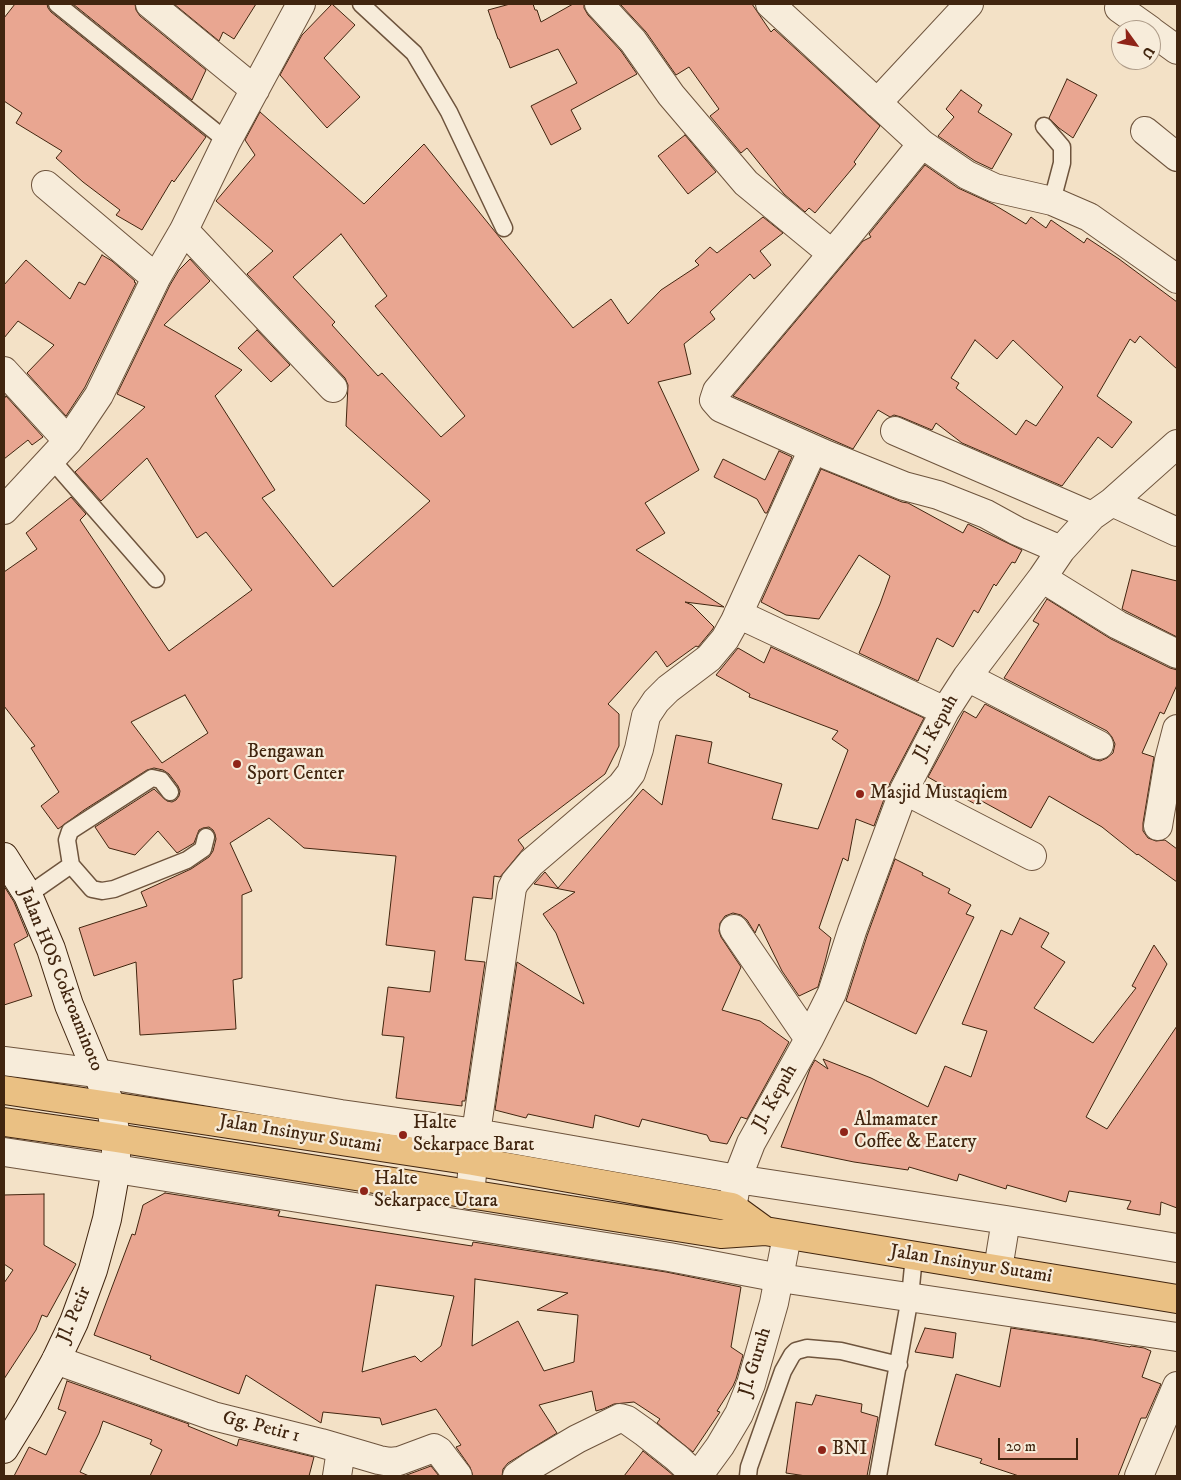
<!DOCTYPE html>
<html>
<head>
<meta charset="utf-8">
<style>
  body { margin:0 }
  #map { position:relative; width:1181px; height:1480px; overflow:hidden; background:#f3e1c6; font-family:"IM FELL DW Pica",serif }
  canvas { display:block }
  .frame { position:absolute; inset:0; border:5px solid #41250f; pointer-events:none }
  .north { position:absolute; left:1111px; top:20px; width:50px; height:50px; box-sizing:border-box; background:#f7ecda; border:1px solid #ae9c89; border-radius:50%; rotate:122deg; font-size:14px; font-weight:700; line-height:20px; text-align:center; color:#41250f }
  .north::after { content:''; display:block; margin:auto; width:18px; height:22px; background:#8f2418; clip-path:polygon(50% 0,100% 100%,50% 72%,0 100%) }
  .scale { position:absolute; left:998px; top:1438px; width:80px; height:22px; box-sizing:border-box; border:2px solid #41250f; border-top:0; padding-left:6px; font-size:15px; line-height:18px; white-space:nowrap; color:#41250f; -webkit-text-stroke:4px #f7ecda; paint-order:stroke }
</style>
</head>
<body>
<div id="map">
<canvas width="1181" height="1480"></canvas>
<div class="frame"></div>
<div class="north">U</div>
<div class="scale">20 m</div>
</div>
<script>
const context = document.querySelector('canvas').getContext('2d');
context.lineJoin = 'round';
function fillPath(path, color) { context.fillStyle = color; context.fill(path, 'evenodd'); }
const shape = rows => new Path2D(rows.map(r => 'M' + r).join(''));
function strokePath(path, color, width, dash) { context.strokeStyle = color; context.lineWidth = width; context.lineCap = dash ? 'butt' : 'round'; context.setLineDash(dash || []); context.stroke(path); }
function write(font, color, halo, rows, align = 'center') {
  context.font = font + ' "IM FELL DW Pica",serif'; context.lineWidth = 4.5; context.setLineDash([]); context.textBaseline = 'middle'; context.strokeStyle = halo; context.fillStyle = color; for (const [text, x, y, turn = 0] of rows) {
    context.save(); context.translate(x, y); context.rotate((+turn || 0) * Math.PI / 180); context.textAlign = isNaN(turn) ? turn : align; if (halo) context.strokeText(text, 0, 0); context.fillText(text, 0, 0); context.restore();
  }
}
const building = shape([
  [15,4,47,4,48,8,51,12,206,137,174,182,172,180,142,230,116,215,120,210,83,182,56,158,62,151,16,123,22,113,4,101,4,18,15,4],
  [73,4,135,4,136,10,140,16,206,70,192,100,73,4],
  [174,4,256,4,234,39,223,32,219,41,174,4],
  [332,4,355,25,324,58,360,97,327,128,280,75,302,35,332,4],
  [510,4,533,4,535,10,537,10,541,22,573,4,584,4,584,8,588,15,621,51,637,74,571,110,581,129,551,145,531,106,577,83,558,49,510,68,499,39,498,39,488,10,510,4],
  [620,4,752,4,771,32,774,29,880,126,854,162,856,164,815,213,809,208,805,212,784,194,747,148,741,153,710,116,719,109,689,67,676,75,646,32,620,4],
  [1067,79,1097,95,1073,138,1059,128,1049,118,1067,79],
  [961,90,982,105,978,112,1012,134,992,169,975,161,938,136,954,117,946,109,961,90],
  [260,112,364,204,424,144,573,328,611,299,628,324,661,290,699,265,695,261,710,247,717,253,763,217,783,233,760,251,771,265,754,279,750,274,710,312,715,319,684,344,691,374,658,382,699,470,645,503,665,533,636,550,724,607,685,602,692,605,714,627,712,630,698,647,696,646,667,667,656,651,608,704,619,714,619,746,605,774,518,840,524,848,500,877,494,876,492,899,473,897,465,960,485,962,465,1101,462,1101,462,1106,396,1098,404,1037,382,1035,388,987,430,992,435,951,386,945,396,856,304,848,269,818,230,843,252,891,242,895,242,978,233,980,236,1029,140,1035,136,962,94,976,79,928,147,906,141,892,191,869,209,857,213,851,216,839,215,834,213,830,209,827,203,828,199,830,194,843,177,853,158,831,135,855,109,848,95,827,154,789,167,801,172,802,176,800,179,796,180,791,178,786,169,774,163,770,154,768,147,770,84,810,58,829,41,806,59,792,31,748,35,746,4,706,4,572,37,549,26,533,71,497,86,514,80,520,169,651,252,590,206,532,197,538,147,458,101,501,75,472,145,407,117,394,170,285,179,270,190,259,210,281,164,325,242,370,215,396,275,490,262,498,333,587,430,501,346,426,348,385,345,378,247,274,273,251,216,201,255,155,245,140,260,112],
  [341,234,387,296,375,306,465,416,441,437,382,373,378,376,332,325,335,322,293,277,341,234],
  [185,695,208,733,162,763,131,722,185,695],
  [685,135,716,172,688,194,658,156,685,135],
  [925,165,958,188,993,204,1026,224,1031,217,1046,228,1051,220,1084,243,1087,238,1119,259,1177,302,1177,369,1140,336,1135,343,1130,339,1097,396,1132,422,1112,448,1098,437,1062,486,962,443,936,423,932,430,901,417,894,415,890,417,878,410,853,449,733,396,863,241,871,237,869,234,925,165],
  [975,340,997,359,1013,340,1063,387,1036,426,1026,420,1016,435,956,388,959,383,951,378,975,340],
  [102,255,112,261,135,281,134,282,136,283,85,387,66,416,27,373,54,345,18,321,4,338,4,285,26,260,70,299,79,282,85,285,102,255],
  [257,330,290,365,271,382,238,348,257,330],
  [6,396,43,437,32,445,28,440,4,459,4,399,6,396],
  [779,451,792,457,767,513,765,513,757,499,714,477,723,459,765,480,779,451],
  [821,469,902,502,908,503,963,533,968,524,1022,550,1015,563,1012,562,996,586,994,584,978,613,974,610,953,647,937,638,918,681,859,653,880,604,890,576,859,555,819,619,786,615,761,602,821,469],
  [1132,570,1177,581,1177,637,1122,609,1132,570],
  [1047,599,1111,639,1170,668,1177,670,1177,685,1164,714,1160,712,1142,753,1154,757,1143,823,1143,831,1148,838,1156,841,1165,840,1177,849,1177,882,1138,854,1137,855,1102,827,1049,796,1031,828,978,799,975,804,928,777,964,711,976,718,985,704,1092,759,1100,761,1107,758,1113,753,1115,744,1112,737,1107,731,1004,678,1039,624,1033,621,1047,599],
  [771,647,924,718,890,783,874,826,856,819,848,861,843,858,819,928,831,938,825,962,818,987,799,996,782,971,759,924,755,933,747,920,741,915,733,913,725,916,720,923,719,931,721,937,741,967,722,1010,760,1021,789,1042,747,1119,741,1117,727,1144,710,1141,707,1135,642,1119,639,1127,595,1115,593,1128,528,1114,526,1118,495,1110,517,962,584,1004,556,933,543,914,575,892,534,884,545,872,558,888,643,789,662,805,676,735,712,742,708,763,782,784,772,819,818,829,848,750,832,739,838,731,749,697,750,694,716,675,738,648,764,663,771,647],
  [895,859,923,873,922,875,950,889,948,893,971,905,966,914,974,917,916,1034,846,1001,867,936,895,859],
  [4,886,14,902,28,936,14,944,32,996,4,1005,4,886],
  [1020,918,1049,933,1041,947,1065,962,1034,1008,1093,1043,1136,988,1132,986,1154,945,1167,964,1086,1117,1107,1129,1177,1026,1177,1208,1161,1202,1160,1215,1127,1209,1131,1201,1069,1191,1066,1202,1007,1185,1006,1189,959,1174,957,1181,909,1167,908,1170,854,1162,781,1147,810,1069,815,1060,828,1069,823,1059,871,1078,928,1107,945,1066,971,1077,987,1031,962,1024,1001,930,1012,935,1020,918],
  [165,1193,280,1211,278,1216,472,1246,473,1242,666,1272,741,1287,731,1347,743,1355,736,1379,733,1386,717,1411,720,1412,693,1452,657,1423,660,1419,634,1402,614,1404,603,1409,596,1411,592,1391,539,1405,557,1433,508,1463,503,1469,502,1476,473,1476,470,1467,456,1447,461,1445,436,1409,382,1425,380,1418,323,1412,321,1423,246,1375,239,1394,150,1359,151,1356,94,1335,132,1234,135,1235,143,1205,165,1193],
  [475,1279,568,1293,537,1310,578,1315,574,1362,544,1371,518,1321,472,1346,475,1279],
  [376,1285,454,1296,441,1346,421,1362,415,1356,362,1372,376,1285],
  [44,1194,44,1245,76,1264,47,1317,42,1315,36,1330,4,1379,4,1283,13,1270,4,1264,4,1195,44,1194],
  [925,1328,956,1333,953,1358,915,1352,925,1328],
  [1011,1328,1093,1340,1130,1347,1131,1346,1144,1348,1151,1351,1142,1377,1161,1384,1146,1418,1141,1418,1118,1476,1019,1476,980,1463,982,1459,935,1445,956,1374,1000,1387,1011,1328],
  [67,1381,189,1424,188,1426,237,1446,239,1439,314,1457,309,1476,150,1476,162,1450,150,1444,152,1440,103,1421,99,1433,80,1472,89,1476,14,1476,29,1447,46,1455,66,1412,58,1409,67,1381],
  [816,1395,862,1404,861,1412,878,1417,867,1476,806,1476,786,1473,796,1402,812,1405,816,1395],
  [643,1451,667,1470,674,1476,624,1476,643,1451],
  [431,1466,439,1476,402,1476,404,1476,431,1466]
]);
fillPath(building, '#e9a691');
strokePath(building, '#41250f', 1);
const service = shape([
  [57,4,227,141],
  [361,4,414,53,449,112,504,228],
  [1044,126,1062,147,1062,163,1052,201],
  [51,459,156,579],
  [170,792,161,780,152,778,70,831,67,840,71,865,92,889,102,891,114,889,187,860,203,849,206,837],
  [28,895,71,865],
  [748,1476,749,1467,783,1371,792,1355,796,1351,807,1348,841,1351,899,1365],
  [878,1476,910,1297,914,1256]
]);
const minor = shape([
  [150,4,255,90],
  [599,4,633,41,671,95,746,183,831,253],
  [770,4,922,144,967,175,995,188,1052,201,1089,217,1177,279],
  [1119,8,1150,30],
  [1151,31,1177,50],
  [877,103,969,4],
  [1145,131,1177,157],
  [922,144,848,235,717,391,714,400,721,408,827,455,904,486,938,495,986,514,1017,531,1061,550],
  [46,185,156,278],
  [184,230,333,388],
  [4,371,68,441],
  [895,431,1092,516],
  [1112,502,1177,532],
  [4,510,68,441,99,395,156,278,184,230,227,141,301,4],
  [1042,578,1118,625,1177,654],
  [738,614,945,711],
  [967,677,1099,745],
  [904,790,1032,856],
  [1158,826,1169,760,1177,729],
  [734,929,809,1039],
  [4,1061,97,1073,341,1114,476,1133,737,1179,1006,1220,1177,1248],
  [4,1152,116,1169,669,1257,780,1278,1177,1337],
  [470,1195,476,1133,512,888,515,882,531,863,621,786,631,773,639,749,646,716,656,701,668,689,709,658,725,639,735,621,813,449],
  [734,1197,737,1179,751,1143,809,1039,832,993,852,931,904,790,945,711,967,677,1042,578,1061,550,1092,516,1112,502,1177,444],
  [998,1269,1006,1220],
  [56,1360,213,1416,321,1443,379,1460,390,1462,399,1461,434,1448,439,1451,458,1476],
  [337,1476,341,1450],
  [517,1476,533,1465,577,1439,620,1418,627,1420,644,1432,677,1458,696,1476],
  [1139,1476,1177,1386]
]);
const tertiary = shape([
  [111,1106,116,1138,116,1169],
  [698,1476,720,1446,739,1414,751,1384,774,1303,787,1236]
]);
const secondary = shape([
  [4,857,28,895,51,949,69,1005,111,1106],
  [4,1449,28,1410,56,1360,74,1322,93,1270,107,1219,116,1169]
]);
const trunk = shape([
  [4,1090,473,1161,732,1207,765,1231],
  [4,1122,116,1138,721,1234,765,1231,1177,1299]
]);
strokePath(service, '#6e543d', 19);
strokePath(minor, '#6e543d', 30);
strokePath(tertiary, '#6e543d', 30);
strokePath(secondary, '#41250f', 30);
strokePath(trunk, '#41250f', 30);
strokePath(service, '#f7ecda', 16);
strokePath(minor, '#f7ecda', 28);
strokePath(tertiary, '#f7ecda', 28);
strokePath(secondary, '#f7ecda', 28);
strokePath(trunk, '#eac083', 28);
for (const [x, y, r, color] of [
  [237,764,5,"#8f2418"],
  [860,794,5,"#8f2418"],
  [844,1132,5,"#8f2418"],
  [403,1135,5,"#8f2418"],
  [364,1191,5,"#8f2418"],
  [822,1450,5,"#8f2418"]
]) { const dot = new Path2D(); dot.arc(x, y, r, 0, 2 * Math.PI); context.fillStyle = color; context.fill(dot); strokePath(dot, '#f7ecda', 2); }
write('19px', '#41250f', '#f7ecda', [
  ["Jl. Kepuh",937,728,-61],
  ["Jalan HOS Cokroaminoto",60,980,68],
  ["Jl. Kepuh",776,1098,-61],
  ["Jalan Insinyur Sutami",300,1135,9],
  ["Jalan Insinyur Sutami",971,1265,9],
  ["Jl. Petir",75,1315,-67],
  ["Jl. Guruh",756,1362,-73],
  ["Gg. Petir 1",261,1428,14]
]);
write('19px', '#41250f', '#f7ecda', [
  ["Bengawan",247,753],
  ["Sport Center",247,775],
  ["Masjid Mustaqiem",870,794],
  ["Almamater",854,1121],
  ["Coffee & Eatery",854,1143],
  ["Halte",413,1124],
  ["Sekarpace Barat",413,1146],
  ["Halte",374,1180],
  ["Sekarpace Utara",374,1202],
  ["BNI",832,1450]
], 'left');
</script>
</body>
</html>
